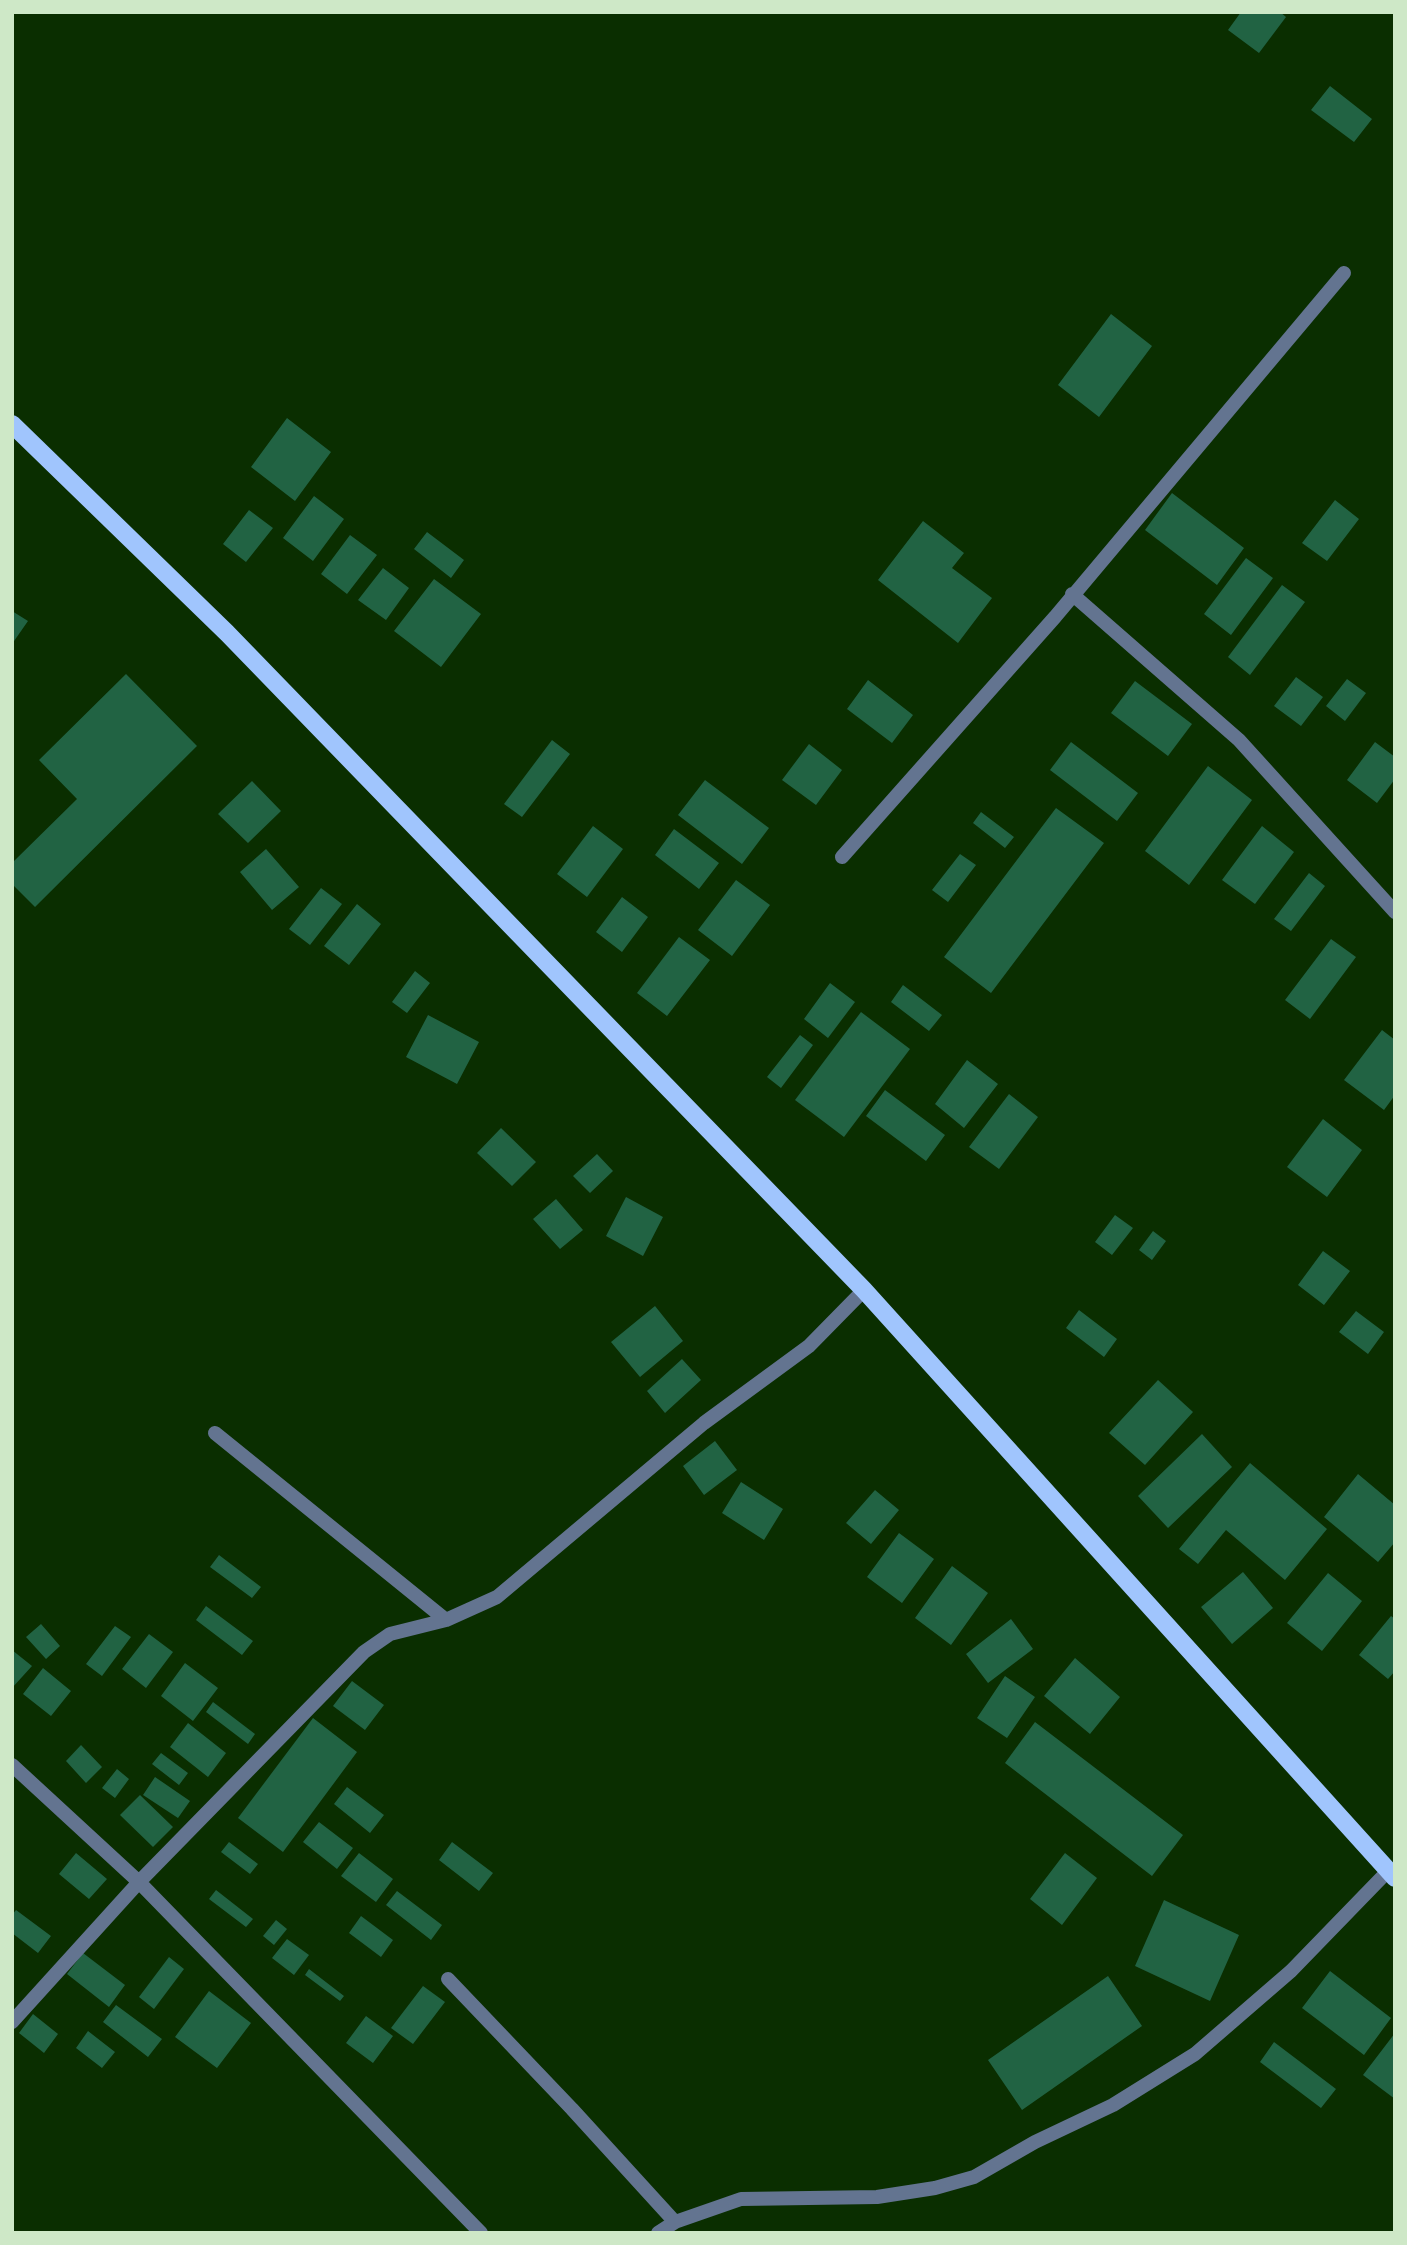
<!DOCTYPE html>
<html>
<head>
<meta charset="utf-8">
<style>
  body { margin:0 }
  #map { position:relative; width:1407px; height:2245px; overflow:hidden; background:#0a2e00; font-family:"Sofia Sans Condensed",sans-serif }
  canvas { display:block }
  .frame { position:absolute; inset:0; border:14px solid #cee8c7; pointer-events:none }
</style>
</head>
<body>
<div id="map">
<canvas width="1407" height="2245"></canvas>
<div class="frame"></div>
</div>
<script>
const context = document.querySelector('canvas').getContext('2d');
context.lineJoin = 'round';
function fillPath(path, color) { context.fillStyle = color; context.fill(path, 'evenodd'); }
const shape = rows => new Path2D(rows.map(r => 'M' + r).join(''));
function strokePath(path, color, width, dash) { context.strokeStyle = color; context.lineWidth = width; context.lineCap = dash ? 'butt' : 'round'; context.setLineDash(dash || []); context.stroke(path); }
fillPath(shape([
  [1241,12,1280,12,1286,17,1259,53,1228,30],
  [1330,86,1372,119,1354,142,1311,110],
  [1111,314,1152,346,1099,417,1058,385],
  [287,418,331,452,295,501,251,467],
  [1172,493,1244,548,1217,585,1145,530],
  [314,496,344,519,313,561,283,538],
  [1335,500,1359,519,1327,561,1302,543],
  [249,510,273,528,246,562,223,544],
  [923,521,964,553,952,568,992,598,958,643,878,580],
  [427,532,464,560,451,578,414,549],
  [350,535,377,555,347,594,321,574],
  [1246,558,1273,578,1231,635,1204,614],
  [383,568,409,588,386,620,358,600],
  [434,579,481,614,441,667,394,631],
  [1282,585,1305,602,1250,675,1228,657],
  [12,611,28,621,12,644],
  [126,674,197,746,35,907,12,884,12,863,77,799,39,760],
  [1296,677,1323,697,1301,726,1274,706],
  [1347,679,1366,693,1345,721,1326,706],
  [868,680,913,715,892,743,847,709],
  [1135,681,1192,724,1168,756,1111,713],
  [552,740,570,754,522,817,504,804],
  [1071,742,1138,793,1117,821,1050,770],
  [1375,742,1395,757,1395,779,1377,803,1347,780],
  [809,744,842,770,816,805,782,780],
  [1208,766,1252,800,1189,885,1145,851],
  [705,780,769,828,742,864,678,815],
  [252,781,281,811,248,843,218,814],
  [1056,808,1104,843,991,993,944,957],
  [981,812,1014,837,1005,848,973,823],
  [593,826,623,849,587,897,557,874],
  [1262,826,1294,852,1255,904,1222,880],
  [674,829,719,863,699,889,655,855],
  [266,849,299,887,272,910,240,872],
  [960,854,976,865,948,902,932,890],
  [1309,873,1325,886,1291,931,1274,919],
  [736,880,770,905,732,956,698,930],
  [321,888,342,904,310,945,289,929],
  [622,897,648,917,622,952,596,932],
  [357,904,381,924,349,965,324,946],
  [679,937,710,960,667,1016,637,993],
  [1331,939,1356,957,1310,1019,1285,1000],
  [415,971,430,983,407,1013,392,1002],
  [830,983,855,1002,828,1038,804,1019],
  [903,985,942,1015,929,1031,891,1002],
  [861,1012,910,1049,844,1137,795,1100],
  [428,1015,479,1042,457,1084,406,1057],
  [1382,1030,1395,1040,1395,1095,1384,1110,1344,1080],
  [800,1035,813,1045,781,1088,767,1077],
  [967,1060,998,1084,964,1128,935,1104],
  [885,1090,945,1135,926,1161,866,1116],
  [1009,1094,1038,1117,999,1169,969,1147],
  [1323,1119,1362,1150,1327,1197,1287,1167],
  [501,1128,536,1162,512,1186,477,1153],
  [597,1154,613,1171,590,1193,573,1176],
  [626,1197,663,1217,643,1256,606,1236],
  [556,1199,583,1230,560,1249,533,1219],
  [1115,1215,1133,1228,1112,1255,1095,1242],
  [1153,1231,1166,1241,1152,1260,1139,1250],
  [1323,1251,1350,1271,1324,1305,1298,1285],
  [655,1306,683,1341,640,1377,611,1342],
  [1079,1310,1117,1339,1104,1357,1066,1328],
  [1356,1311,1384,1332,1368,1354,1339,1332],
  [682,1359,701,1380,665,1413,647,1391],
  [1158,1380,1193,1412,1145,1465,1109,1433],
  [1202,1434,1232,1467,1168,1528,1138,1496],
  [715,1441,737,1470,704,1495,683,1466],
  [1250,1463,1327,1529,1285,1580,1226,1530,1198,1564,1179,1549],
  [1358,1474,1395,1505,1395,1542,1378,1562,1324,1517],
  [741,1482,783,1509,764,1540,722,1513],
  [875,1490,899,1510,871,1544,846,1523],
  [899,1533,934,1559,902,1603,867,1577],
  [219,1555,261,1587,252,1598,210,1567],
  [952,1566,988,1593,951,1645,915,1618],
  [1243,1572,1273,1608,1232,1644,1201,1607],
  [1328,1573,1362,1601,1322,1651,1287,1623],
  [206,1606,253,1641,242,1655,196,1620],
  [1391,1616,1395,1619,1395,1671,1388,1679,1359,1655],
  [1011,1619,1033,1649,988,1683,966,1654],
  [41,1624,60,1646,46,1659,26,1637],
  [115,1626,131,1637,102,1676,86,1664],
  [149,1634,173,1652,146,1688,122,1669],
  [12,1650,32,1666,12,1688],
  [1075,1658,1120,1697,1090,1734,1044,1696],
  [185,1663,218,1688,193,1721,161,1696],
  [43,1668,71,1691,51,1716,23,1694],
  [1005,1676,1035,1697,1007,1738,977,1718],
  [352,1681,384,1705,365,1730,333,1706],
  [213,1702,255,1734,248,1744,206,1712],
  [313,1718,357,1752,283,1852,238,1818],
  [1035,1722,1183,1835,1152,1876,1005,1763],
  [188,1723,226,1753,208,1777,170,1747],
  [81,1745,102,1767,86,1783,66,1761],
  [161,1753,188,1773,179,1785,152,1764],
  [117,1769,129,1779,115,1798,102,1788],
  [155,1777,190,1801,178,1818,143,1795],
  [347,1787,384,1815,370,1833,334,1804],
  [140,1795,173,1827,153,1847,120,1815],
  [319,1822,353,1848,337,1869,303,1842],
  [229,1842,258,1864,250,1874,221,1852],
  [452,1842,493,1873,479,1891,439,1860],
  [76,1853,107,1879,89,1899,59,1874],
  [359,1853,393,1879,376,1902,341,1876],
  [1065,1853,1097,1878,1062,1925,1030,1899],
  [216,1890,253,1919,246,1927,209,1899],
  [397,1891,442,1925,431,1940,386,1905],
  [1164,1900,1239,1935,1210,2001,1135,1966],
  [16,1910,51,1936,38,1953,12,1933,12,1915],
  [361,1916,393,1940,381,1957,349,1933],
  [276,1920,287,1929,274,1945,263,1936],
  [287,1939,309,1955,294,1975,272,1958],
  [83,1953,125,1985,109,2007,67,1974],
  [169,1957,184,1969,154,2009,139,1997],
  [309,1969,344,1996,340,2001,305,1975],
  [1330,1971,1391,2018,1364,2055,1302,2008],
  [1108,1976,1142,2026,1022,2110,988,2060],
  [423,1986,445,2002,413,2044,391,2028],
  [209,1991,251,2023,217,2068,175,2037],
  [116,2005,162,2039,148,2057,103,2022],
  [33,2014,58,2034,44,2053,19,2033],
  [366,2016,393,2036,373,2063,346,2043],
  [88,2031,115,2052,102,2068,76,2048],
  [1395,2033,1395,2099,1363,2075],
  [1274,2042,1336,2089,1321,2108,1260,2062]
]), '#216343');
strokePath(shape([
  [1072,594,1239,740,1395,912],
  [842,857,1055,617,1344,273],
  [215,1433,446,1620],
  [12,1765,139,1882,481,2233],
  [448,1979,572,2109,675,2222],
  [12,2022,139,1882,364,1652,390,1634,446,1620,497,1597,704,1423,809,1346,864,1290],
  [658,2233,675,2222,741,2199,877,2197,935,2188,974,2177,1035,2142,1113,2105,1195,2054,1291,1971,1388,1871]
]), '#637490', 14);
strokePath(shape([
  [12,424,227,633,864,1290,1395,1878]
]), '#a0c5fd', 18);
</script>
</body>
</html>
